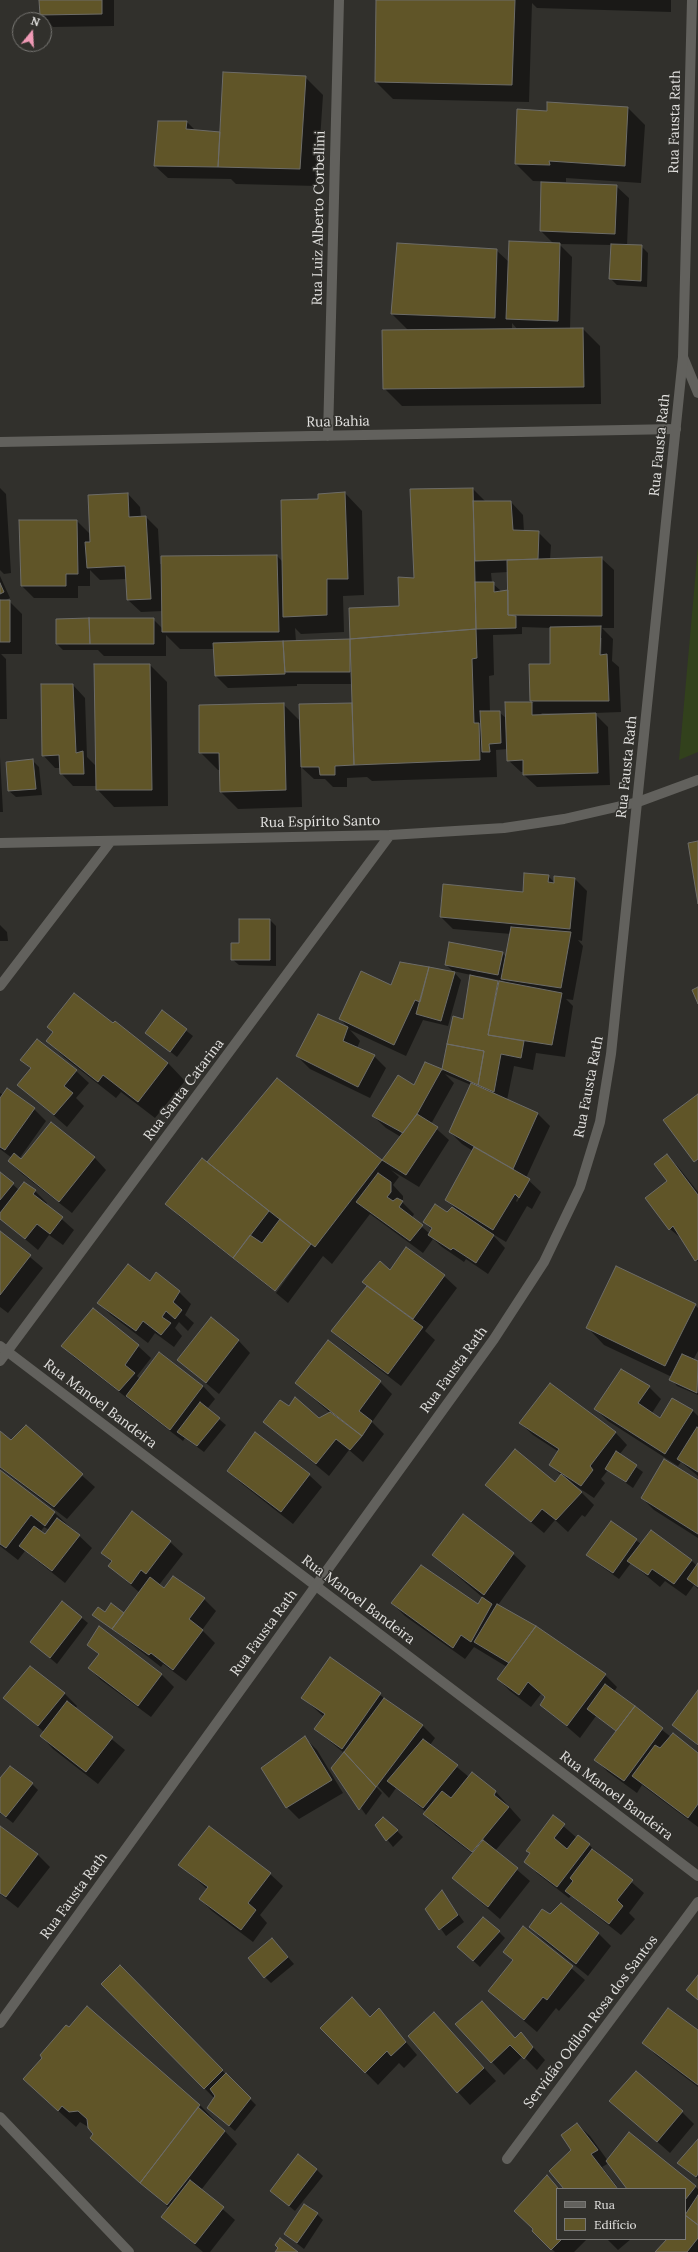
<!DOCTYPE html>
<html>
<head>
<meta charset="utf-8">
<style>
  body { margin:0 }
  #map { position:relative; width:698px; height:2252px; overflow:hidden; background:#31302c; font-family:Lora,serif }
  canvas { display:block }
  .legend { position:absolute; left:556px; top:2188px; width:130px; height:52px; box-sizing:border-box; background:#31302c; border:1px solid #787774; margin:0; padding:5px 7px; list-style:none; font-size:12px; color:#e2e1df }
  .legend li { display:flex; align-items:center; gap:8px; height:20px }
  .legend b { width:20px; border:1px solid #787774 }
  .north { position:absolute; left:12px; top:12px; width:40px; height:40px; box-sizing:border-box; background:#31302c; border:1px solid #787774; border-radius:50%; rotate:18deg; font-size:11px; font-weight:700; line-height:16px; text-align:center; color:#e2e1df }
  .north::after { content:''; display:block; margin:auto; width:14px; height:18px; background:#f09ab6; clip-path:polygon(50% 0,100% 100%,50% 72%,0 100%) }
</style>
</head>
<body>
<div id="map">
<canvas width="698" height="2252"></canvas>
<ul class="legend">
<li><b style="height:5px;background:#62615d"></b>Rua</li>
<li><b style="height:11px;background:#605528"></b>Edifício</li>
</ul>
<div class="north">N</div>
</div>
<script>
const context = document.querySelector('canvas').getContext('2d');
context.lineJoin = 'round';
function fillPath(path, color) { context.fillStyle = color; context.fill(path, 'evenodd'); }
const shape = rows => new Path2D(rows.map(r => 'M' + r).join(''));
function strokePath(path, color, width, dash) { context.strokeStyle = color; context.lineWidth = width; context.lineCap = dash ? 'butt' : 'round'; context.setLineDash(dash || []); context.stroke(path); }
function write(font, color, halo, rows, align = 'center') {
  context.font = font + ' Lora,serif'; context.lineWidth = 3; context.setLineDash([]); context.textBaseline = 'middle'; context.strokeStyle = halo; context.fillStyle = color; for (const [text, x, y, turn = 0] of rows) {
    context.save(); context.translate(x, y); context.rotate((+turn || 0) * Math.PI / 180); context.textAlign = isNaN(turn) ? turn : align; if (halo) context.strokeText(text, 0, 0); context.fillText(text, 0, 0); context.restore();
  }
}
fillPath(shape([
  [698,547,698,752,679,760]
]), '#32411c');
fillPath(shape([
  [40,0,114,0,114,26,53,27,41,14],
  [377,0,671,0,671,12,537,8,532,3,529,102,393,99,376,82],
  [305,77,323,95,317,186,236,184,231,179,168,178,155,166,187,122,195,130,219,133],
  [548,103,628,108,645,125,641,183,566,178,566,182,533,181,516,164,548,112],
  [616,186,629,198,627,246,641,246,648,253,647,287,617,285,610,278,612,245,559,244,572,257,570,329,583,329,600,346,601,404,402,406,384,388,409,331,392,314,496,250,509,262,554,244,541,231],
  [512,323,518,330,512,330],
  [0,488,6,494,11,573,4,574,0,570],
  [473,489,486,502,511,502,523,515,524,532,538,532,551,545,550,560,601,558,614,570,614,628,602,628,613,639,612,661,619,667,621,712,594,713,608,727,610,785,537,787,524,775,524,772,521,772,508,760,508,749,496,750,497,777,372,781,367,777,347,778,347,787,333,787,325,779,314,779,301,767,302,807,238,809,221,792,221,770,218,770,200,752,283,704,301,722,351,704,353,706,352,684,297,684,297,686,228,688,216,676,214,649,180,649,166,635,166,656,104,656,98,650,63,650,57,644,153,619,163,629,163,611,141,612,128,600,127,579,100,580,90,570,90,586,78,586,78,598,34,598,22,586,20,521,77,521,91,535,128,494,140,507,141,517,146,517,158,529,160,564,277,556,283,562,319,500,345,493,362,511,364,595,343,596,344,632,301,634,295,628,296,642,349,640,351,642,400,606,415,579],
  [508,572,509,591,500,592,500,590,492,583,491,573],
  [522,627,551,628,552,665,531,701,534,703,506,703,507,719,499,712,490,712,489,676,494,675,493,635,522,634],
  [600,638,602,638,601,660,599,660],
  [541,713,591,713,591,715,544,716],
  [0,576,10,598,4,601,9,601,22,614,22,654,1,654,6,659,7,719,0,719],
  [150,665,167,682,168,806,114,807,97,789,97,786,73,786,61,773,61,768,55,768,43,755,73,685,85,698,87,757,96,766],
  [0,757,3,812,0,812],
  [33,761,39,767,42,795,16,797,9,791,7,763],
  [548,876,555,883,575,879,587,891,582,941,578,940,583,946,573,1000,566,999,573,1006,565,1057,536,1053,533,1070,514,1066,507,1100,537,1113,550,1126,526,1178,541,1192,532,1209,527,1206,506,1242,491,1233,505,1248,488,1274,466,1259,464,1262,442,1247,433,1239,423,1253,370,1214,332,1264,323,1256,288,1303,276,1293,310,1246,309,1245,274,1291,179,1216,166,1204,208,1163,277,1079,382,1161,401,1137,386,1128,373,1116,415,1086,425,1063,443,1071,448,1045,463,1020,471,975,453,971,461,980,448,1026,423,1020,406,1056,350,1030,360,1041,357,1048,374,1056,386,1068,370,1098,310,1069,297,1056,318,1015,350,1029,340,1019,392,987,429,968,455,973,446,965,502,953,506,957,511,934,453,929,441,917,523,893],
  [479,976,504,981,507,983,478,978],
  [445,1074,471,1085,450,1132,462,1144,473,1151,446,1200,457,1210,424,1222,432,1230,430,1234,412,1218,414,1214,403,1203,403,1196,393,1185,399,1177,391,1170,419,1187,449,1140,431,1124,454,1083],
  [526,1182,529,1182,517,1202,516,1201],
  [270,920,276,926,276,966,239,965,232,959,240,944],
  [0,925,7,932,8,941,0,941],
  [162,1012,193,1036,177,1057,147,1033],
  [115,1022,168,1063,185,1081,155,1118,121,1092,116,1098,65,1058,47,1041],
  [22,1060,76,1071,89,1083,76,1098,84,1106,67,1127,19,1085,31,1069],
  [0,1093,34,1109,46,1121,19,1159,21,1160,94,1157,106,1170,72,1213,21,1173,9,1161,12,1158,0,1149],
  [667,1155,679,1168,698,1192,698,1262,683,1240,670,1229,647,1198,668,1182],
  [0,1173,19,1190,35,1191,47,1203,46,1205,74,1230,63,1245,49,1235,38,1250,0,1218],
  [0,1232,43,1268,8,1313,0,1307],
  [390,1271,444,1276,457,1288,425,1331,435,1340,401,1386,345,1343,332,1331,368,1286],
  [150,1282,179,1292,191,1304,185,1315,194,1323,188,1331,179,1322,175,1328,182,1336,174,1347,155,1333,148,1343,111,1315,99,1303],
  [695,1305,698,1308,698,1351,693,1360,698,1362,698,1395,677,1386,671,1379,672,1377,604,1345,587,1327],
  [238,1340,250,1353,219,1394,178,1360],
  [62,1346,138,1346,151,1358,137,1376,140,1379,159,1353,203,1386,215,1399,207,1409,226,1425,204,1452,185,1438,183,1441,75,1358],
  [380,1382,392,1394,372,1422,384,1434,363,1462,349,1450,329,1476,264,1422,289,1407,319,1419,330,1413,296,1383],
  [649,1387,661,1399,652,1413,661,1419,692,1410,698,1416,698,1476,681,1462,678,1466,608,1421,595,1409],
  [520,1423,615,1432,627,1445,619,1455,643,1472,633,1488,608,1470,601,1479,605,1483,594,1498,573,1484,594,1505,585,1517,582,1515,568,1532,555,1520,544,1533,486,1485,555,1483,561,1475,551,1465,559,1452,533,1435],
  [26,1426,95,1487,67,1519,0,1468,0,1433,11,1442],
  [228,1471,309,1475,322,1487,293,1524,241,1483],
  [0,1472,55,1513,92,1548,65,1583,25,1551,18,1560,0,1546],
  [44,1527,49,1530,45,1536,40,1532],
  [698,1481,698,1538,654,1510,642,1498],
  [611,1522,641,1544,691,1560,697,1566,698,1565,698,1589,694,1585,686,1596,665,1581,660,1587,631,1563,619,1579,594,1561,588,1555],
  [170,1542,183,1554,159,1585,164,1589,204,1599,216,1611,202,1630,215,1643,186,1681,163,1664,161,1667,93,1614,124,1615,140,1593,109,1566,112,1563,103,1553],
  [513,1554,526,1566,498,1605,535,1627,605,1675,617,1687,614,1692,671,1737,698,1754,698,1827,642,1785,637,1793,608,1772,596,1760,617,1732,596,1716,580,1738,542,1705,546,1698,541,1694,531,1707,510,1691,498,1679,507,1667,474,1647,465,1659,405,1616,392,1603,478,1605,488,1602,433,1555],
  [62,1602,88,1623,57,1664,31,1642],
  [88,1645,161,1674,174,1687,151,1717,101,1680,89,1668,99,1655],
  [330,1659,423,1726,435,1738,430,1745,469,1777,472,1773,496,1792,521,1820,495,1851,530,1881,500,1919,453,1878,473,1854,436,1826,424,1814,426,1812,396,1788,389,1798,351,1758,349,1758,382,1793,366,1815,332,1768,344,1753,315,1729,324,1717,303,1698],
  [30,1667,65,1694,77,1706,75,1709,125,1750,98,1784,53,1749,41,1736,44,1732,5,1698],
  [698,1692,698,1746,674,1725],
  [305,1738,317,1750,343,1793,299,1819,287,1807],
  [0,1780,32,1784,38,1790,13,1823,0,1813],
  [553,1817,577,1838,589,1845,644,1893,629,1913,635,1919,621,1935,571,1896,569,1898,538,1874,526,1862],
  [376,1825,397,1831,403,1837,393,1847],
  [0,1827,38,1855,50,1867,18,1908,0,1894],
  [180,1865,270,1874,283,1886,260,1915,267,1923,253,1942,212,1911,200,1899,207,1889],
  [442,1892,464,1922,446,1936,427,1909],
  [561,1905,599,1934,611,1946,588,1976,542,1939,530,1927,551,1916],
  [523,1927,585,1980,559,2011,556,2008,537,2032,489,1991,513,1961,504,1952],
  [499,1932,505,1938,480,1967,465,1953],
  [278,1946,294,1964,271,1983,265,1977],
  [120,1967,256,2105,235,2131,215,2114,214,2098,102,1984],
  [352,1998,371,2018,379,2010,417,2055,404,2068,399,2063,378,2085,322,2028],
  [434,2013,496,2081,470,2105,458,2092],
  [457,2024,516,2039,521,2034,545,2060,537,2070,523,2056,504,2075],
  [698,2031,698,2087,656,2055,644,2043],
  [42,2096,200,2105,237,2144,201,2190,235,2220,210,2252,203,2252,162,2217,169,2208,91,2138,95,2134,90,2128,80,2122,76,2127],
  [611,2101,682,2112,694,2124,670,2153],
  [577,2124,590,2136,608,2161,630,2133,698,2189,698,2252,656,2252,668,2239,685,2239,685,2189,628,2189,609,2163,602,2167,619,2189,565,2189],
  [698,2140,698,2179,679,2163],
  [317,2170,323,2176,295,2211,271,2191],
  [548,2176,560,2189,557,2189,557,2239,587,2239,574,2252,555,2252,533,2231],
  [317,2214,323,2220,304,2249,285,2234],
  [607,2239,631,2239,618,2250]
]), '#0007');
const building = shape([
  [39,0,102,0,102,14,40,15,39,0],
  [376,0,515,0,512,85,375,82,376,0],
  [223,72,306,76,300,169,218,167,223,72],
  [547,102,628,107,625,166,549,161,550,165,515,164,517,109,547,111,547,102],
  [158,121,187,121,186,129,220,132,218,167,154,166,158,121],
  [541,182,617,185,615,234,540,231,541,182],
  [509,241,560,243,558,321,506,319,509,241],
  [397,243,497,249,495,318,391,314,397,243],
  [611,244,642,245,641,281,609,279,611,244],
  [583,328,584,387,383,389,382,330,583,328],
  [473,488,476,629,350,639,349,608,399,606,398,577,414,578,410,489,473,488],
  [345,492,348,579,327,579,327,615,283,617,281,500,318,499,318,494,345,492],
  [128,493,129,517,146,516,151,599,127,600,125,566,87,568,85,542,90,542,88,495,128,493],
  [473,501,511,501,513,530,539,531,538,559,475,561,473,501],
  [19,520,77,520,78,574,66,574,66,586,21,586,19,520],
  [277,555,279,632,162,632,161,556,277,555],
  [602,557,602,616,508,615,507,560,602,557],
  [475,582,494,582,494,592,508,590,508,615,516,616,516,628,476,629,475,582],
  [0,583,4,592,0,594,0,583],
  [0,600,10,600,10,642,0,642,0,600],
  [89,618,90,644,56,644,56,619,89,618],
  [89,618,154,618,154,644,90,644,89,618],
  [601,626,600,655,607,654,609,701,530,701,529,664,550,664,550,627,601,626],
  [476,629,477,658,472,659,474,723,479,723,480,760,354,765,350,639,476,629],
  [350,639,350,672,285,672,283,641,350,639],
  [283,641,285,674,215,676,213,643,283,641],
  [94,664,150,664,152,790,96,790,94,664],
  [41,684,73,684,76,753,83,751,84,774,60,774,59,755,42,756,41,684],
  [505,702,532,702,532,715,596,713,598,773,523,775,523,760,507,761,505,702],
  [284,703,286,790,220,792,219,753,199,753,199,705,284,703],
  [352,703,354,765,335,766,335,775,320,775,319,767,301,767,299,704,352,703],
  [480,711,500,711,501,743,489,744,490,752,482,752,480,711],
  [33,759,36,789,8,791,6,762,33,759],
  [698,841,698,904,688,843,698,841],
  [524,873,549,875,548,882,554,883,554,876,575,878,570,929,440,917,443,884,523,892,524,873],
  [239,919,270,919,270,960,231,960,231,943,239,943,239,919],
  [511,927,571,932,561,988,501,979,511,927],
  [449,942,503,952,498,975,445,965,449,942],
  [400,962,429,967,420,1002,415,1000,394,1045,339,1019,361,971,391,985,400,962],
  [429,967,455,972,441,1021,416,1014,429,967],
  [470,975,498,981,488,1035,524,1041,521,1058,501,1054,494,1092,478,1085,484,1051,447,1044,453,1016,463,1019,470,975],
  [499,981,562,993,552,1045,488,1035,499,981],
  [698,987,698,1004,692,990,698,987],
  [74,993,113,1023,115,1021,168,1063,138,1102,103,1075,98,1082,46,1041,53,1032,47,1027,74,993],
  [162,1010,187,1029,170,1052,145,1033,162,1010],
  [318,1014,348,1027,343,1041,375,1055,358,1087,296,1056,318,1014],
  [37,1039,77,1070,64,1086,73,1093,54,1115,17,1085,31,1068,20,1060,37,1039],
  [447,1044,484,1051,478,1085,442,1069,447,1044],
  [425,1062,442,1069,417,1114,403,1133,372,1116,398,1075,414,1085,425,1062],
  [277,1078,382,1160,315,1247,207,1162,277,1078],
  [471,1083,538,1113,513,1169,449,1132,471,1083],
  [7,1088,35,1108,5,1150,0,1147,0,1098,7,1088],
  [698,1094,698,1159,694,1162,663,1120,698,1094],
  [417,1114,438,1127,406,1175,382,1160,417,1114],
  [51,1122,95,1157,59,1202,8,1161,14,1153,21,1159,51,1122],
  [474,1147,530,1179,519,1198,515,1194,493,1230,445,1200,474,1147],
  [667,1154,698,1195,698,1259,695,1261,673,1226,669,1230,645,1198,667,1181,654,1164,667,1154],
  [202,1158,269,1211,233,1258,165,1204,202,1158],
  [0,1172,14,1183,0,1200,0,1172],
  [378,1173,391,1182,391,1192,387,1197,393,1201,397,1198,403,1201,399,1207,423,1225,410,1241,356,1202,378,1173],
  [24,1182,36,1190,33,1194,63,1217,50,1234,37,1224,25,1239,0,1219,0,1213,24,1182],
  [435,1204,447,1212,452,1207,494,1235,476,1263,453,1248,451,1250,428,1235,432,1228,423,1222,435,1204],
  [280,1219,311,1244,275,1291,233,1258,250,1235,262,1243,280,1219],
  [0,1231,31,1255,0,1295,0,1231],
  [406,1247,445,1275,413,1319,362,1282,380,1261,390,1270,406,1247],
  [128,1264,150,1281,156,1272,180,1291,173,1302,182,1310,175,1319,166,1311,162,1317,171,1323,161,1335,143,1321,136,1331,97,1303,128,1264],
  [616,1266,696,1304,665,1366,586,1328,616,1266],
  [367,1286,423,1327,388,1374,331,1331,367,1286],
  [93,1308,139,1345,125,1365,135,1373,119,1391,61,1346,93,1308],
  [211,1317,239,1340,206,1383,177,1360,211,1317],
  [328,1340,381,1381,359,1411,372,1421,362,1436,295,1383,328,1340],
  [159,1352,203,1386,170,1430,126,1396,159,1352],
  [682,1354,698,1361,697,1393,669,1380,682,1354],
  [621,1369,650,1386,638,1403,660,1418,672,1398,693,1410,665,1454,594,1409,621,1369],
  [550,1383,616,1432,590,1466,593,1470,581,1486,549,1465,559,1449,519,1423,550,1383],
  [295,1397,319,1418,330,1412,362,1436,350,1450,336,1439,316,1464,263,1422,280,1400,289,1406,295,1397],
  [200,1402,220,1418,197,1446,177,1432,200,1402],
  [26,1425,83,1474,54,1507,0,1467,0,1431,11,1440,26,1425],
  [697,1427,698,1428,698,1472,677,1459,697,1427],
  [255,1432,310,1474,281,1512,227,1471,255,1432],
  [515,1449,555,1482,561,1474,582,1492,556,1520,542,1509,531,1522,485,1485,515,1449],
  [616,1451,637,1465,626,1482,605,1469,616,1451],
  [664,1459,698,1480,698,1534,641,1498,664,1459],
  [0,1470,55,1512,45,1526,31,1515,6,1548,0,1544,0,1470],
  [132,1511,171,1541,146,1574,141,1570,131,1584,108,1566,112,1561,101,1553,132,1511],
  [463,1514,514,1553,484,1595,432,1555,463,1514],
  [57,1518,80,1535,52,1571,19,1546,34,1526,45,1534,57,1518],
  [611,1521,637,1539,613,1573,586,1555,611,1521],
  [651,1530,692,1560,674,1584,652,1569,648,1575,627,1561,651,1530],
  [698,1563,698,1587,687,1579,698,1563],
  [421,1565,478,1604,482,1597,492,1604,471,1642,461,1635,453,1648,391,1603,421,1565],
  [173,1576,205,1598,189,1619,203,1630,173,1670,151,1653,149,1655,112,1629,150,1577,164,1588,173,1576],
  [62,1601,82,1617,50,1658,30,1642,62,1601],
  [111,1603,124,1613,112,1629,92,1615,98,1607,105,1612,111,1603],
  [497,1604,536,1626,509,1663,474,1642,497,1604],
  [99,1626,162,1674,138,1706,88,1668,99,1654,87,1645,99,1626],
  [536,1626,606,1674,567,1726,540,1705,545,1697,528,1682,519,1695,497,1679,536,1626],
  [330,1657,381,1693,342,1749,314,1729,325,1714,301,1698,330,1657],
  [30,1666,65,1693,38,1726,3,1698,30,1666],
  [605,1684,635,1706,616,1731,587,1709,605,1684],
  [698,1690,698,1745,672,1725,698,1690],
  [384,1698,423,1725,376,1787,344,1752,384,1698],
  [67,1701,113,1737,86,1772,40,1736,67,1701],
  [635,1706,663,1728,624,1781,594,1760,635,1706],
  [673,1733,698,1753,698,1804,688,1818,632,1776,655,1745,660,1748,673,1733],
  [305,1736,332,1780,286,1808,261,1768,305,1736],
  [423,1739,458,1765,423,1808,387,1781,423,1739],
  [344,1752,376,1787,359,1810,331,1768,344,1752],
  [10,1766,33,1783,6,1817,0,1812,0,1778,10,1766],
  [472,1772,496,1791,494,1795,509,1807,472,1852,423,1814,442,1791,451,1798,472,1772],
  [553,1815,565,1824,554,1838,567,1849,578,1835,590,1844,557,1887,524,1862,530,1853,526,1851,553,1815],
  [383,1817,398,1830,386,1841,375,1825,383,1817],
  [0,1826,38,1854,6,1897,0,1893,0,1826],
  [209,1826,271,1873,248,1903,256,1910,241,1930,199,1899,208,1887,178,1865,209,1826],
  [483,1840,518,1868,488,1907,452,1878,483,1840],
  [592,1849,633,1880,617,1900,623,1906,609,1924,565,1891,573,1881,570,1878,592,1849],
  [442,1890,458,1915,439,1930,425,1909,442,1890],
  [561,1903,599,1933,576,1964,529,1927,542,1909,550,1914,561,1903],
  [483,1917,500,1931,473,1961,457,1947,483,1917],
  [523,1926,573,1966,547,2000,543,1997,524,2020,488,1991,513,1960,503,1952,523,1926],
  [272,1938,288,1957,264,1978,248,1958,272,1938],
  [120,1965,223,2070,204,2089,101,1984,120,1965],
  [698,1975,698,2000,686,1990,698,1975],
  [352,1997,370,2017,379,2008,406,2042,391,2056,387,2051,365,2073,320,2028,352,1997],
  [482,2001,515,2038,521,2032,533,2047,524,2059,510,2045,491,2063,455,2024,482,2001],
  [87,2006,200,2105,140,2183,90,2138,93,2134,88,2128,87,2119,78,2111,69,2112,62,2106,58,2111,23,2079,42,2058,40,2055,66,2025,69,2027,87,2006],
  [668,2008,698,2030,698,2085,642,2043,668,2008],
  [434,2012,484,2068,457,2093,408,2036,434,2012],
  [636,2071,683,2111,657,2142,609,2101,636,2071],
  [226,2073,251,2098,229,2126,207,2108,215,2096,210,2089,226,2073],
  [198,2107,225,2131,167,2205,140,2183,198,2107],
  [577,2123,598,2150,591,2154,618,2189,564,2189,549,2171,571,2150,561,2135,577,2123],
  [629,2132,696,2186,685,2200,685,2189,627,2189,606,2161,629,2132],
  [698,2139,698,2174,696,2177,677,2163,698,2139],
  [298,2154,317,2169,289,2206,270,2191,298,2154],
  [547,2175,559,2189,557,2189,557,2239,562,2239,551,2250,532,2231,533,2229,514,2211,547,2175],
  [190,2180,224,2207,195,2244,161,2217,190,2180],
  [698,2195,698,2225,685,2215,698,2195],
  [304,2204,318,2213,297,2243,284,2234,304,2204],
  [685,2215,698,2225,698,2238,687,2252,655,2252,667,2239,685,2239,685,2215],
  [280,2238,298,2252,275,2252,278,2248,275,2245,280,2238]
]);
fillPath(building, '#605528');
strokePath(building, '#6d6c68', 1);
strokePath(shape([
  [683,357,698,393],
  [328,436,339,0],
  [0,442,676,429],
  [0,843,390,835,504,828,564,819,638,802,698,780],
  [0,986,111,841],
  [0,1346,698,1876],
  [0,1361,390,835],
  [0,2117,129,2252],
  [507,2159,698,1902]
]), '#62615d', 10);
strokePath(shape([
  [0,2023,494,1339,544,1262,580,1187,600,1122,611,1054,683,357,692,0]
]), '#62615d', 10);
write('14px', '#e2e1df', '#31302c', [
  ["Rua Fausta Rath",675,122,-89],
  ["Rua Luiz Alberto Corbellini",319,218,-89],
  ["Rua Bahia",338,422,-1],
  ["Rua Fausta Rath",660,445,-84],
  ["Rua Fausta Rath",627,767,-84],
  ["Rua Espírito Santo",320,822,-1],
  ["Rua Fausta Rath",589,1087,-79],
  ["Rua Santa Catarina",184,1090,-53],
  ["Rua Fausta Rath",454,1370,-54],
  ["Rua Manoel Bandeira",100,1404,37],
  ["Rua Manoel Bandeira",358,1600,37],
  ["Rua Fausta Rath",264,1633,-54],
  ["Rua Manoel Bandeira",616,1796,37],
  ["Rua Fausta Rath",74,1896,-54],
  ["Servidão Odilon Rosa dos Santos",591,2022,-53]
]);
</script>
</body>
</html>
